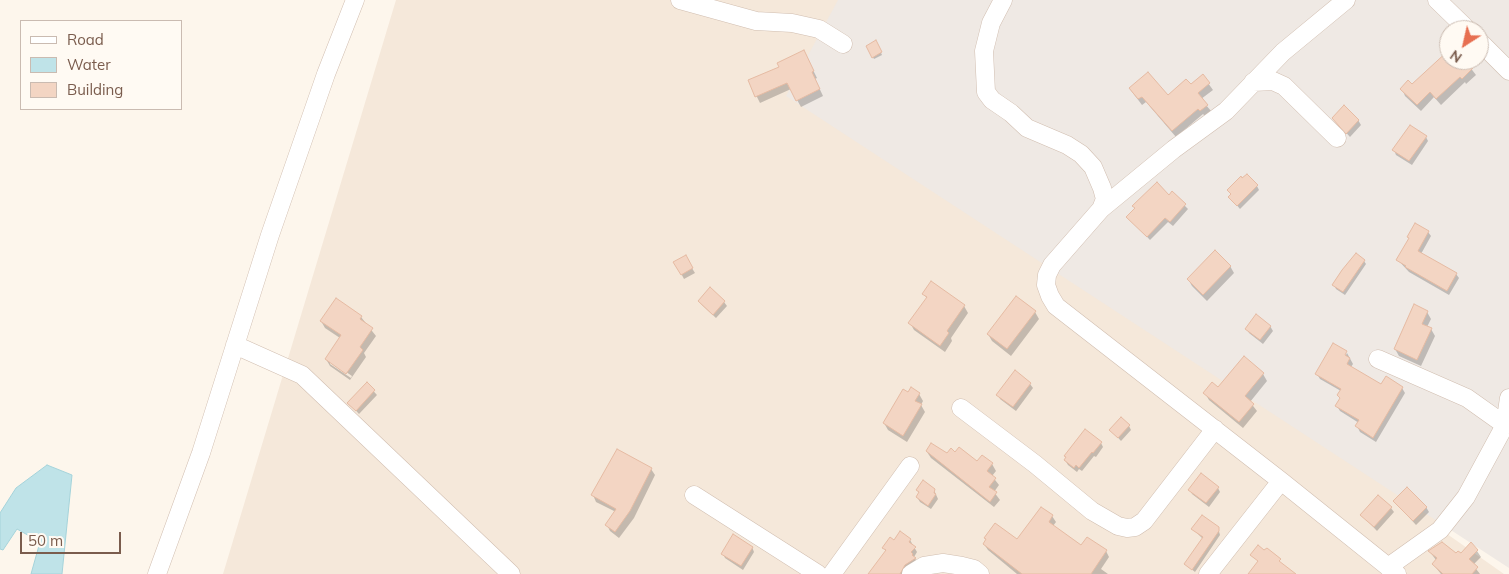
<!DOCTYPE html>
<html>
<head>
<meta charset="utf-8">
<style>
  body { margin:0 }
  #map { position:relative; width:1509px; height:574px; overflow:hidden; background:#fdf6ec; font-family:Mulish,sans-serif }
  canvas { display:block }
  .legend { position:absolute; left:20px; top:20px; width:162px; height:90px; box-sizing:border-box; background:#fffaf3; border:1px solid #cabbb1; margin:0; padding:6px 9px; list-style:none; font-size:15px; color:#7a5c4d }
  .legend li { display:flex; align-items:center; gap:10px; height:25px }
  .legend b { width:25px; border:1px solid #cabbb1 }
  .north { position:absolute; left:1439px; top:20px; width:50px; height:50px; box-sizing:border-box; background:#fffaf3; border:1px solid #cabbb1; border-radius:50%; rotate:215deg; font-size:14px; font-weight:700; line-height:20px; text-align:center; color:#7a5c4d }
  .north::after { content:''; display:block; margin:auto; width:18px; height:22px; background:#e76f51; clip-path:polygon(50% 0,100% 100%,50% 72%,0 100%) }
  .scale { position:absolute; left:20px; top:532px; width:101px; height:22px; box-sizing:border-box; border:2px solid #7a5c4d; border-top:0; padding-left:6px; font-size:15px; line-height:18px; white-space:nowrap; color:#7a5c4d; -webkit-text-stroke:4px #fffaf3; paint-order:stroke }
</style>
</head>
<body>
<div id="map">
<canvas width="1509" height="574"></canvas>
<ul class="legend">
<li><b style="height:6px;background:#fff"></b>Road</li>
<li><b style="height:14px;background:#bfe3e8"></b>Water</li>
<li><b style="height:14px;background:#f3d5c3"></b>Building</li>
</ul>
<div class="north">N</div>
<div class="scale">50 m</div>
</div>
<script>
const context = document.querySelector('canvas').getContext('2d');
context.lineJoin = 'round';
function fillPath(path, color) { context.fillStyle = color; context.fill(path, 'evenodd'); }
const shape = rows => new Path2D(rows.map(r => 'M' + r).join(''));
function strokePath(path, color, width, dash) { context.strokeStyle = color; context.lineWidth = width; context.lineCap = dash ? 'butt' : 'round'; context.setLineDash(dash || []); context.stroke(path); }
fillPath(shape([
  [396,0,1509,0,1440,529,1504,574,223,574],
  [1449,30,1479,30,1479,60,1449,60]
]), '#f5e8da');
fillPath(shape([
  [838,0,1509,0,1509,568,786,96],
  [1449,30,1479,30,1479,60,1449,60]
]), '#efe9e4');
const water = shape([
  [47,465,72,475,62,574,31,574,40,542,17,529,3,550,0,549,0,513,16,488,47,465]
]);
fillPath(water, '#bfe3e8');
strokePath(water, '#a5d3da', 1);
fillPath(shape([
  [876,42,882,55,874,59,867,47],
  [1449,52,1449,60,1466,62,1476,75,1466,84,1465,82,1441,105,1434,97,1421,111,1405,96,1402,89,1412,86],
  [807,58,817,78,815,79,823,96,801,107,791,89,760,103,749,81],
  [1203,76,1213,90,1201,99,1211,111,1205,116,1203,114,1176,137,1146,102,1142,105,1130,89,1168,96,1191,86],
  [1334,119,1358,120,1361,125,1350,137],
  [1426,137,1428,141,1412,165,1396,155,1394,150],
  [1257,186,1259,190,1240,209,1230,197,1231,194,1228,190],
  [1172,193,1188,209,1173,226,1168,222,1150,240,1128,217,1169,196],
  [1428,232,1431,236,1421,254,1456,274,1459,278,1449,295,1409,272,1398,260],
  [685,257,695,273,684,279,675,262],
  [1364,261,1366,264,1345,295,1336,289,1334,285],
  [1230,266,1234,273,1207,301,1192,286,1188,279],
  [931,283,964,306,968,313,951,338,952,341,945,352,914,330,910,323,927,299,924,294],
  [710,289,724,302,727,306,716,318,702,305,699,301],
  [1035,312,1039,319,1011,356,992,341,988,334],
  [1427,312,1431,319,1427,327,1431,329,1435,336,1421,366,1399,356,1395,349],
  [361,317,376,336,364,353,366,357,350,380,330,366,326,359,340,338,325,328,321,321],
  [330,361,352,376,351,378,330,364],
  [1270,326,1273,331,1263,344,1249,333,1247,329],
  [1333,344,1346,352,1341,360,1343,361,1347,353,1353,364,1351,367,1381,386,1386,378,1402,388,1405,393,1376,442,1360,432,1357,426,1359,423,1340,411,1337,406,1341,399,1339,395,1341,391,1320,379,1317,374],
  [1244,358,1263,374,1267,381,1250,402,1257,411,1243,428,1209,400,1205,393,1218,389],
  [1015,372,1030,384,1033,388,1016,411,1000,399,998,395],
  [367,384,377,395,359,414,349,403],
  [909,394,919,394,923,401,921,405,925,412,907,442,888,430,884,423],
  [1129,426,1131,430,1121,441,1111,430],
  [1101,443,1103,447,1096,457,1094,456,1082,471,1079,469,1077,472,1068,465,1065,460,1067,458,1065,456],
  [927,452,977,463,982,456,992,464,996,471,992,476,999,485,994,492,1000,500,994,507,931,458],
  [651,469,655,475,634,518,619,538,610,531,607,525,616,512,596,502,593,495],
  [1218,488,1220,492,1209,507,1192,494,1190,490],
  [917,490,934,490,938,499,931,509,920,502,917,497,920,494],
  [1395,502,1426,507,1429,512,1416,525],
  [1042,508,1052,516,1056,522,1053,526,1082,547,1106,551,1109,557,1101,569,1108,574,1017,574,988,550,984,544,987,541,985,538,1018,541],
  [1391,508,1394,512,1377,531,1362,515],
  [1218,528,1220,535,1195,572,1185,564,1203,539,1193,529],
  [900,533,910,540,917,552,914,557,918,563,904,574,870,574,886,552,884,548,894,542],
  [752,547,754,552,743,570,725,558,723,554],
  [1477,551,1481,557,1473,565,1480,574,1441,574,1433,564,1436,560,1430,552,1456,555]
]), '#0003');
const building = shape([
  [876,40,882,52,872,58,866,46,876,40],
  [804,50,814,71,812,72,820,89,796,101,787,83,755,97,748,80,779,67,777,63,804,50],
  [1449,50,1449,60,1466,60,1473,68,1462,79,1460,77,1436,99,1430,92,1417,105,1400,89,1408,80,1412,84,1449,50],
  [1148,72,1168,95,1186,79,1191,84,1203,74,1210,83,1198,93,1208,105,1200,111,1198,109,1172,131,1142,97,1138,99,1129,88,1148,72],
  [1344,105,1359,120,1346,134,1332,118,1344,105],
  [1410,125,1427,136,1409,161,1392,150,1410,125],
  [1247,174,1258,185,1237,206,1228,197,1231,194,1227,190,1241,176,1242,178,1247,174],
  [1157,182,1169,195,1172,191,1186,204,1170,222,1165,218,1147,237,1126,217,1135,208,1132,206,1157,182],
  [1415,223,1429,231,1418,251,1457,273,1447,291,1405,267,1406,266,1396,260,1409,238,1407,237,1415,223],
  [1215,250,1231,266,1203,295,1187,279,1215,250],
  [1356,253,1365,260,1343,292,1332,285,1342,270,1356,253],
  [686,255,693,268,681,275,673,262,686,255],
  [931,281,965,305,947,331,949,333,940,346,908,323,927,297,922,294,931,281],
  [710,287,725,301,713,315,698,301,710,287],
  [1016,296,1036,311,1007,349,987,334,1016,296],
  [336,298,362,316,360,319,373,328,360,347,363,350,346,374,325,359,341,335,320,321,336,298],
  [1414,304,1428,311,1422,324,1432,328,1417,360,1394,349,1414,304],
  [1256,314,1271,326,1260,340,1245,329,1256,314],
  [1333,343,1347,351,1345,355,1350,358,1347,364,1381,384,1386,376,1403,387,1373,438,1355,426,1359,420,1335,406,1340,398,1337,395,1341,389,1315,374,1333,343],
  [1244,356,1264,373,1245,396,1254,404,1239,422,1203,393,1212,382,1218,387,1244,356],
  [1015,370,1031,383,1013,407,996,395,1015,370],
  [367,382,375,390,356,411,347,403,367,382],
  [911,387,920,393,915,401,922,404,903,436,883,423,903,389,908,392,911,387],
  [1121,417,1130,425,1118,438,1109,430,1121,417],
  [1085,429,1102,442,1093,453,1092,452,1079,468,1076,465,1074,468,1064,460,1066,457,1064,456,1085,429],
  [931,443,947,453,951,448,955,452,959,447,977,461,982,455,993,463,987,471,996,478,989,487,997,492,990,502,926,451,931,443],
  [617,449,652,468,630,511,615,532,605,525,616,509,591,495,617,449],
  [1201,473,1219,487,1206,503,1188,490,1201,473],
  [923,480,935,489,934,493,936,494,928,506,916,497,919,492,916,490,923,480],
  [1407,487,1427,507,1413,521,1393,501,1407,487],
  [1378,495,1392,507,1374,527,1360,515,1378,495],
  [1041,507,1053,515,1049,522,1081,545,1087,537,1107,550,1091,574,1022,574,983,544,986,539,984,538,995,523,1017,539,1041,507],
  [1202,515,1219,527,1219,531,1192,570,1184,564,1203,537,1191,529,1202,515],
  [900,531,911,539,909,542,916,547,911,552,913,554,912,555,916,558,905,565,900,574,868,574,886,550,882,548,890,537,894,540,900,531],
  [733,534,753,547,741,566,721,554,733,534],
  [1442,542,1456,553,1458,551,1461,553,1471,542,1478,550,1469,559,1478,567,1472,574,1443,574,1432,564,1437,558,1428,551,1442,542],
  [1258,545,1264,550,1267,548,1281,559,1279,561,1296,574,1248,574,1258,561,1250,555,1258,545]
]);
fillPath(building, '#f3d5c3');
strokePath(building, '#e6bba3', 1);
const minor = shape([
  [680,0,756,21,792,23,819,29,843,44],
  [1003,0,991,23,984,51,986,92,992,100,1011,113,1027,128,1067,145,1081,154,1093,167,1102,188,1105,199,1101,209,1052,265,1047,275,1046,285,1050,296,1056,306,1281,481,1397,574],
  [1437,0,1468,30],
  [1479,41,1509,71],
  [1253,82,1273,81,1284,86,1337,138],
  [1101,209,1174,149,1226,111,1283,52,1346,0],
  [235,345,302,375,511,574],
  [1378,359,1467,398,1505,425],
  [961,408,1035,464,1092,511,1118,526,1127,528,1135,527,1144,521,1215,429],
  [694,495,818,574],
  [1388,567,1440,530,1466,497,1505,425,1509,398],
  [157,574,201,453,270,235,326,74,355,0],
  [832,574,910,466],
  [911,574,924,566,943,563,962,566,974,569,980,574],
  [1208,574,1281,481]
]);
strokePath(minor, '#d1beb0', 19);
strokePath(minor, '#fff', 18);
</script>
</body>
</html>
